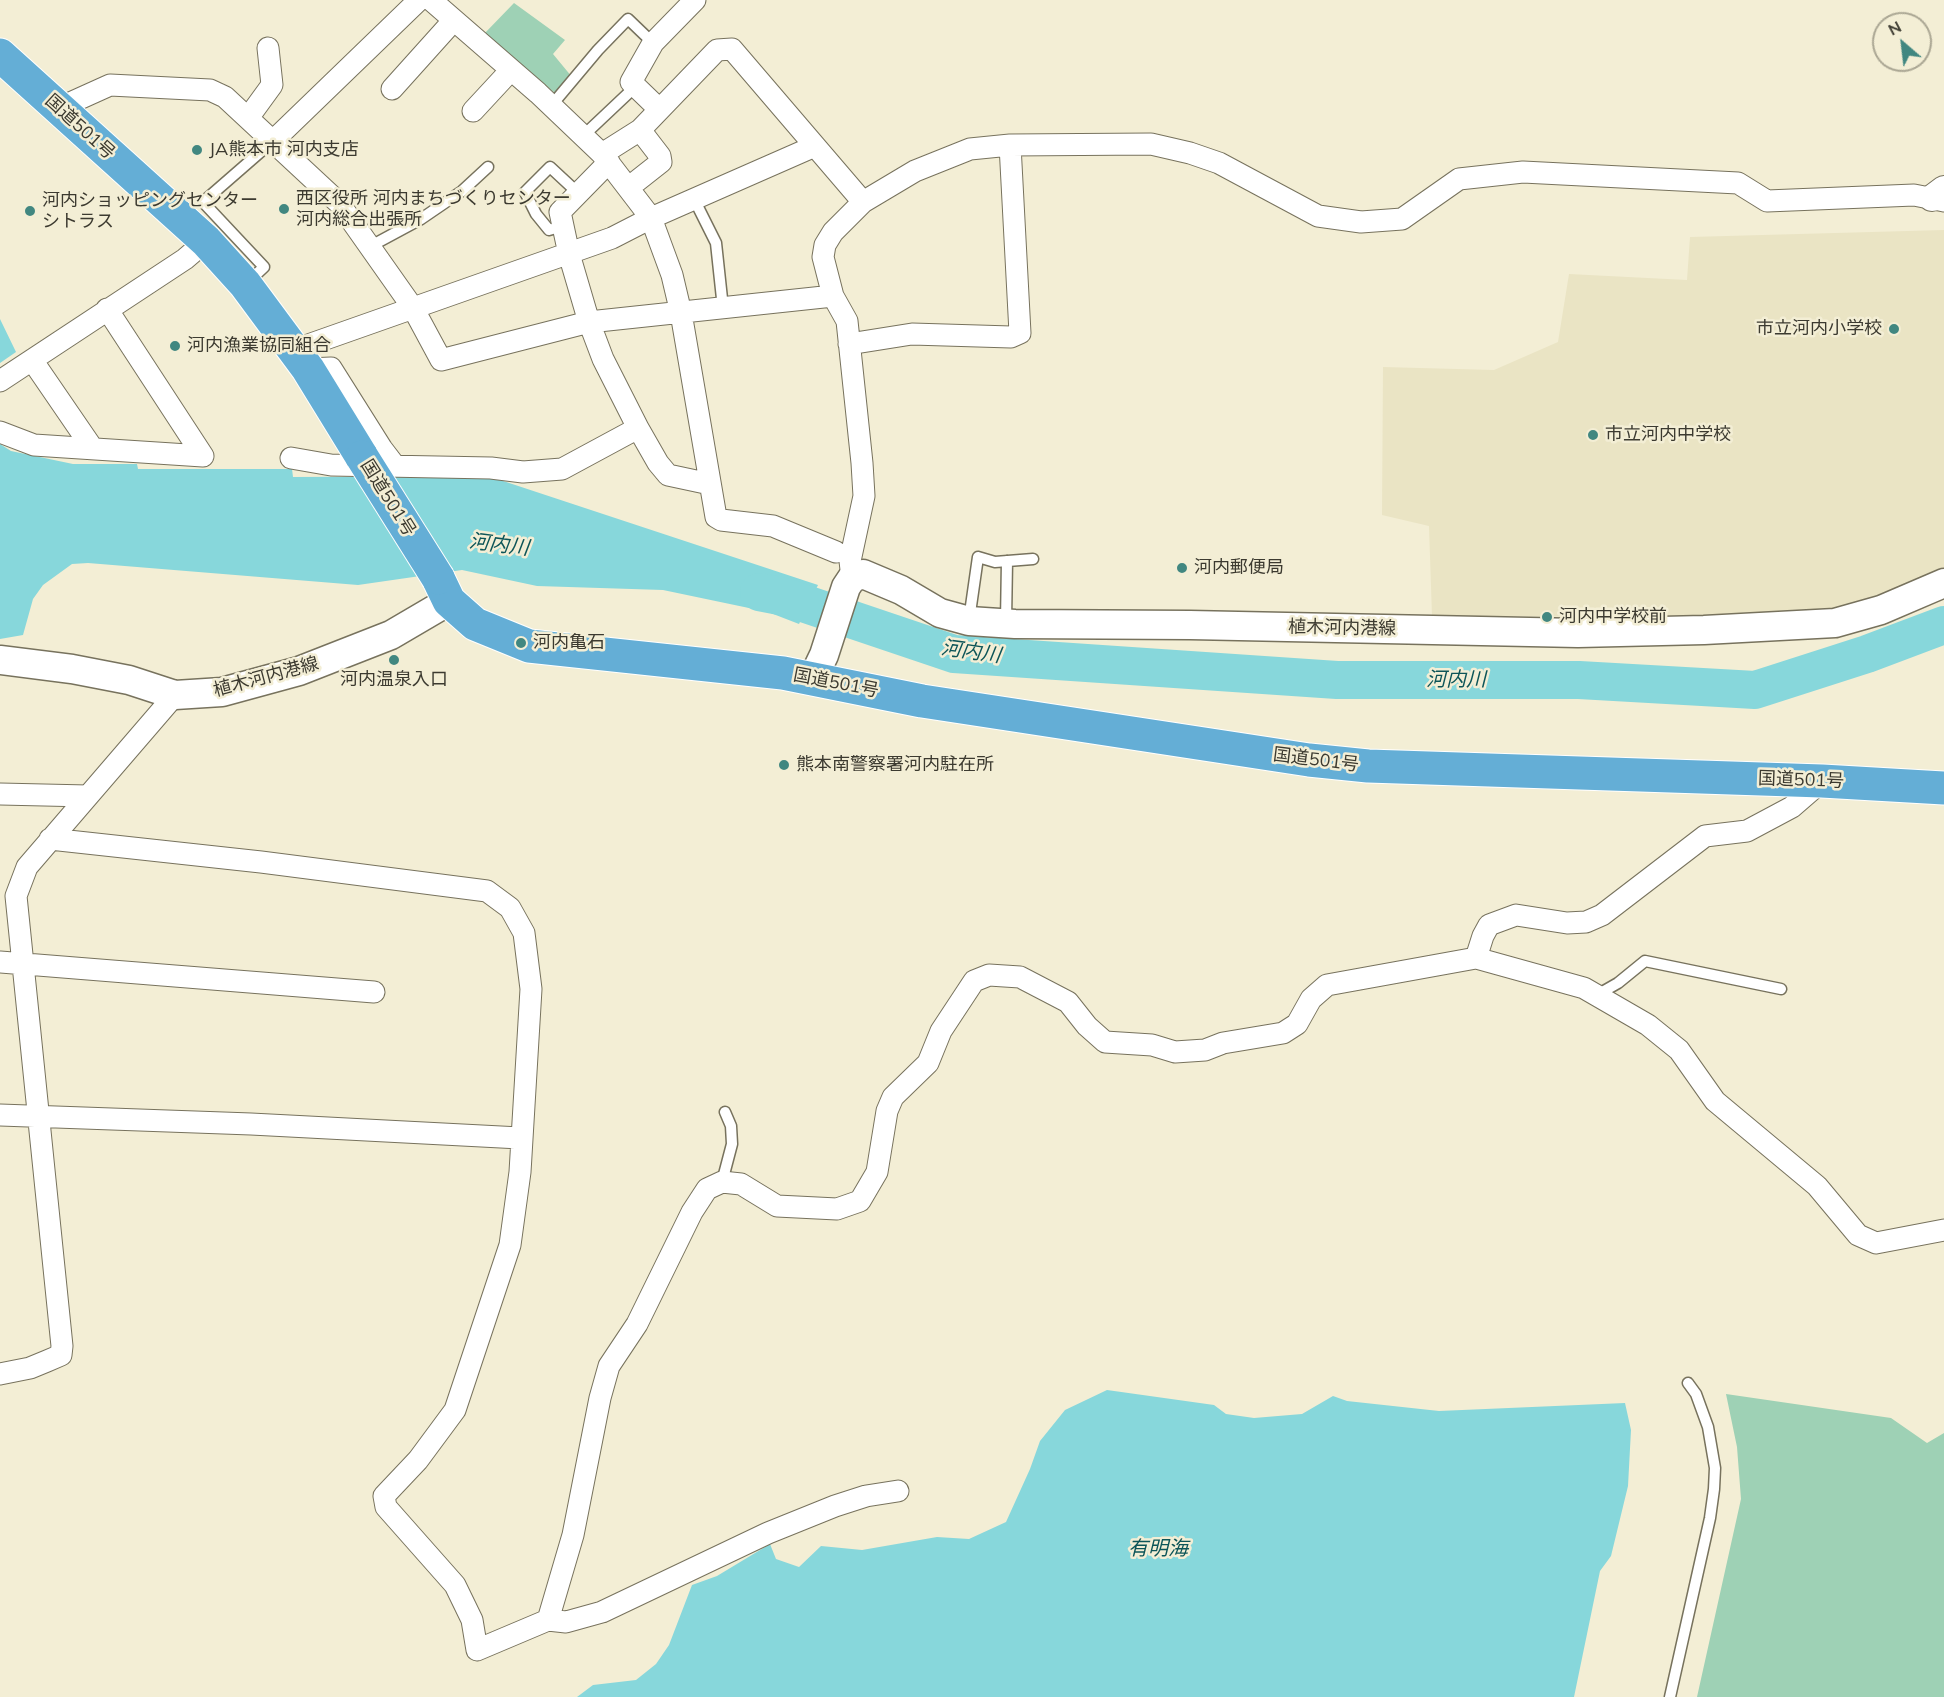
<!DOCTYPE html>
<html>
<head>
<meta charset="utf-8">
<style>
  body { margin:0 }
  #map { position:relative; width:1944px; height:1697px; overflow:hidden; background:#f3eed5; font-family:Mulish,sans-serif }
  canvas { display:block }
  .north { position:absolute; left:1872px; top:12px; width:60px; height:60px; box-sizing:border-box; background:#f3eed5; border:2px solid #aaa693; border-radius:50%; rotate:332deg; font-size:16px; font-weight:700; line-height:24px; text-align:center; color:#3c3a30 }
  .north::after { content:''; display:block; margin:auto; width:21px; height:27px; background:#418780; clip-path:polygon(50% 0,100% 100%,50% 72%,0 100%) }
</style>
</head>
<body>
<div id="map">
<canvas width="1944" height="1697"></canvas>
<div class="north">N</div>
</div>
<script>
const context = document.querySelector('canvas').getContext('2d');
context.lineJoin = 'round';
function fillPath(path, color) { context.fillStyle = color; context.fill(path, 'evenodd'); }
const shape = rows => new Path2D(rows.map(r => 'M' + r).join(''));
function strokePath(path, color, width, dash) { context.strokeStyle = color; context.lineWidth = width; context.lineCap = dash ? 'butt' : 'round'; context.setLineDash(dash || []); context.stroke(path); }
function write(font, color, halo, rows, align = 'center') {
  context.font = font + ' Mulish,"Noto Sans JP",sans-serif'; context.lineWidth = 5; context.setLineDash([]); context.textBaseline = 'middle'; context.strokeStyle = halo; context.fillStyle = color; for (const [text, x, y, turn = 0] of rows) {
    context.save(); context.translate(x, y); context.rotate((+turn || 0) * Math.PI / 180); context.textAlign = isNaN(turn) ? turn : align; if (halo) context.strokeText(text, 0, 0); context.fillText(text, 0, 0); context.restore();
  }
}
fillPath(shape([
  [1944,230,1944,573,1858,607,1810,614,1662,617,1432,616,1429,526,1382,515,1383,367,1494,370,1558,342,1569,274,1687,280,1690,237]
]), '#eae4c4');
fillPath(shape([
  [514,3,565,40,553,54,572,77,555,93,483,35],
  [1726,1394,1891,1418,1927,1443,1944,1433,1944,1697,1697,1697,1741,1499,1737,1447]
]), '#9ed1b5');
fillPath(shape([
  [0,319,16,352,0,363],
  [0,444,11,451,73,464,137,464,138,469,292,469,293,477,488,476,818,585,799,624,768,612,663,590,537,586,462,570,358,585,88,563,72,564,43,585,33,599,23,635,0,639],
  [1107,1390,1214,1405,1226,1414,1254,1418,1302,1414,1333,1396,1347,1401,1439,1411,1625,1403,1631,1430,1628,1486,1611,1556,1600,1571,1574,1697,577,1697,593,1685,636,1680,656,1664,669,1645,692,1585,717,1576,770,1544,776,1559,799,1567,821,1546,862,1550,937,1537,969,1539,1006,1522,1030,1469,1040,1441,1065,1410]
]), '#87d7db');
strokePath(shape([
  [759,592,785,597,954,654,1337,680,1579,680,1755,690,1867,654,1944,625]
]), '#87d7db', 38);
const service = shape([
  [551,106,598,50,628,19,653,43],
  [583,136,636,86],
  [694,199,716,243,723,308],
  [563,226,549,230,536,214,525,192,550,167,578,193],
  [369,247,421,219,462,191,488,167],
  [248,282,264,267,203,202,273,141],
  [969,620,978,557,995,562,1033,559],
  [1006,621,1007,561],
  [1597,995,1618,983,1645,961,1781,989],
  [722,1182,732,1144,731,1126,725,1112],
  [1670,1697,1710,1518,1714,1489,1715,1468,1708,1427,1696,1394,1688,1383]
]);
const minor = shape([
  [431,0,538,93,602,154,651,218,672,275,681,313,716,517,721,520,773,526,836,552],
  [392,89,454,20],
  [59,108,110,85,210,90,225,97,339,203,413,308,441,360,589,322,833,296],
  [659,109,631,82,653,43,695,0],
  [473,111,511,70],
  [248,118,272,85,268,48],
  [273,141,419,0],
  [602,154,640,130,717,50,732,49,863,202],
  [628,188,661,162,660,156,640,130],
  [107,309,203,456],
  [849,344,912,334,1011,337,1020,333,1010,145],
  [294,350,612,238,651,218,815,146],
  [32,360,93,449],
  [308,369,331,368,382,449,395,466],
  [0,381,185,259,206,241],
  [638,428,658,463,668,475,710,484],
  [0,432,34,445,203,456],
  [291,458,331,465,491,468,523,472,562,469,638,428,603,359,589,322,569,254,560,212,609,162],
  [852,578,850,561,864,496,862,463,847,321,833,296,823,257,825,245,833,232,863,202,915,171,970,149,1010,145,1151,144,1190,153,1219,163,1318,216,1361,222,1402,219,1459,179,1523,172,1738,183,1767,201,1914,195,1944,201],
  [0,794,88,796],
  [50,839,261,862,487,891,510,908,524,933,531,989,520,1172,510,1245,455,1410,418,1460,384,1496,386,1507,455,1585,472,1620,477,1650,548,1620,573,1535,600,1398,609,1366,637,1324,692,1212,707,1189,722,1182,741,1184,777,1206,837,1209,860,1201,877,1172,887,1111,893,1097,928,1063,941,1031,974,981,989,975,1020,977,1068,1002,1087,1026,1105,1042,1152,1045,1175,1052,1205,1050,1223,1043,1283,1033,1297,1024,1311,999,1327,985,1476,958,1584,988,1648,1025,1679,1050,1715,1101,1817,1186,1858,1235,1876,1243,1944,1230],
  [1476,958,1483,936,1489,925,1516,915,1567,923,1586,922,1602,915,1705,836,1747,831,1792,807,1822,781],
  [0,962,374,992],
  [0,1115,251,1124,520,1138],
  [0,1374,30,1368,47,1361,61,1355,62,1346,16,896,27,867,175,695],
  [548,1620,566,1622,602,1612,768,1533,835,1506,866,1496,898,1491]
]);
const tertiary = shape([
  [1932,198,1944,189]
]);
const secondary = shape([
  [0,660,72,669,129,680,175,695,222,692,299,671,391,635,449,601],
  [813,678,824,655,846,587,852,578,863,574,901,590,940,613,969,621,1015,624,1190,625,1578,633,1704,630,1835,623,1881,610,1944,583]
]);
const trunk = shape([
  [0,55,206,241,245,284,308,369,362,457],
  [438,578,449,601,475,624,529,646,783,673,922,701,1309,760,1368,766,1822,781,1944,788]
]);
strokePath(service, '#77725d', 13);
strokePath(minor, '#77725d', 23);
strokePath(tertiary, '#77725d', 28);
strokePath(secondary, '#77725d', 31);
strokePath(trunk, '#fff', 35);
strokePath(service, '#fff', 10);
strokePath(minor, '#fff', 21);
strokePath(tertiary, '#fff', 26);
strokePath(secondary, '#fff', 28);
strokePath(trunk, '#64aed6', 33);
const trunkBridge = shape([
  [362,457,438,578]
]);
strokePath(trunkBridge, '#fff', 35, []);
strokePath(trunkBridge, '#64aed6', 33);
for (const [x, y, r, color] of [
  [197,150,6,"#418780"],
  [284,209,6,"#418780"],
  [30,211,6,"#418780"],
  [1894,329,6,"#418780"],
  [175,346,6,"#418780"],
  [1593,435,6,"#418780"],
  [1182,568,6,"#418780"],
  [1547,617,6,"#418780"],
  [521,643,6,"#418780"],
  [394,660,6,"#418780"],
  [784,765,6,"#418780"]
]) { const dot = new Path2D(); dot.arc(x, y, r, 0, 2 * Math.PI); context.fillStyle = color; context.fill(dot); strokePath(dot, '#f3eed5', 2); }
write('18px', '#3c3a30', '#f3eed5', [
  ["国道501号",80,127,42],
  ["国道501号",388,498,58],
  ["植木河内港線",1342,628,1],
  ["植木河内港線",266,677,-15],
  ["国道501号",836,683,11],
  ["国道501号",1316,760,7],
  ["国道501号",1801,780,2]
]);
write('18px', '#3c3a30', '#f3eed5', [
  ["JA熊本市 河内支店",209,150],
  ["西区役所 河内まちづくりセンター",296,199],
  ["河内総合出張所",296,220],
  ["河内ショッピングセンター",42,201],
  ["シトラス",42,222],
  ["市立河内小学校",1882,329,"right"],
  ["河内漁業協同組合",187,346],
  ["市立河内中学校",1605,435],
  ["河内郵便局",1194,568],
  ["河内中学校前",1559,617],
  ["河内亀石",533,643],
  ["河内温泉入口",394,680,"center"],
  ["熊本南警察署河内駐在所",796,765]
], 'left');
write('italic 20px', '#0d5558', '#f3eed5', [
  ["河内川",499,545,7],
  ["河内川",971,652,8],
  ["河内川",1456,680],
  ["有明海",1158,1549]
]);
</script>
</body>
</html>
